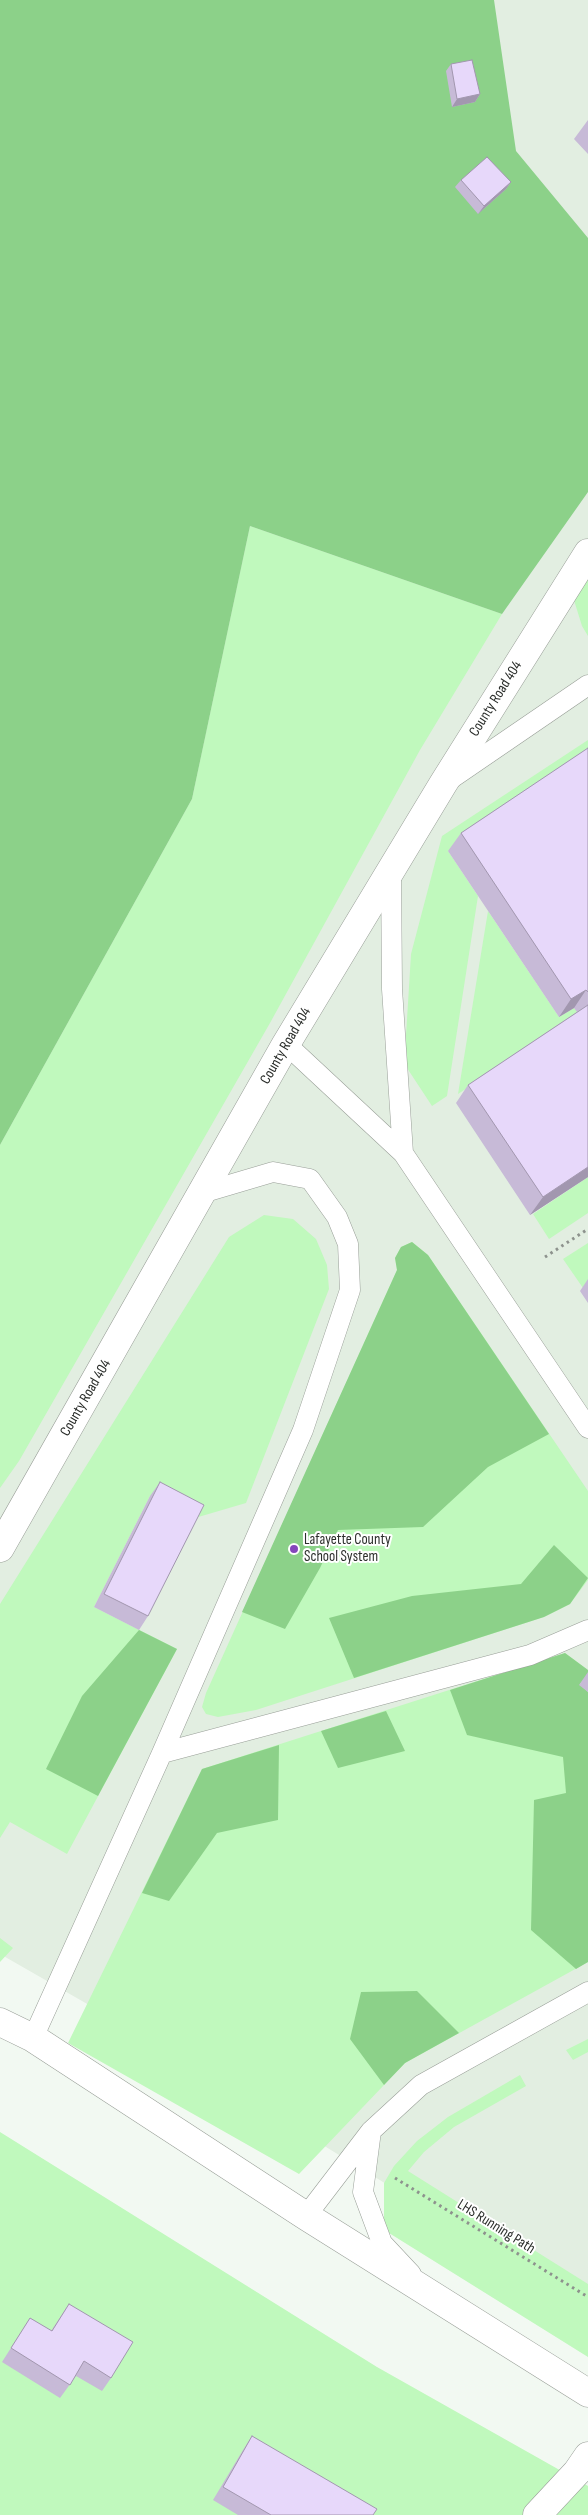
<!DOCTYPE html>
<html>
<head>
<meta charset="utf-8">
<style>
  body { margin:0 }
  canvas { display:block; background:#f2f9f2 }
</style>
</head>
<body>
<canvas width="588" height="2515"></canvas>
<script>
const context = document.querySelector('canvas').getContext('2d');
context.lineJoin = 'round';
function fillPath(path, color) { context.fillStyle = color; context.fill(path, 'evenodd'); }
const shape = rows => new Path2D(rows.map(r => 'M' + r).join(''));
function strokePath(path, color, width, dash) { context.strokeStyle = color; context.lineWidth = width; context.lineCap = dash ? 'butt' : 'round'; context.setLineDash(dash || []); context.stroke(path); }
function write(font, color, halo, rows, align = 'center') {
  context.font = font + ' "Sofia Sans Condensed",sans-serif'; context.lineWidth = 4; context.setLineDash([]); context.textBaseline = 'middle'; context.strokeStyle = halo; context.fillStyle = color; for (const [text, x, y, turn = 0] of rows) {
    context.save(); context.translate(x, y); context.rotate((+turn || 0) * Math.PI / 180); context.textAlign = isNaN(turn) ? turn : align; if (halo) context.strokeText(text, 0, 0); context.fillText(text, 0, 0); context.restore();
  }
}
fillPath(shape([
  [360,0,588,0,588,2308,178,2056,0,1954,0,1145,192,799]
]), '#e2eee1');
fillPath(shape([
  [250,526,502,614,420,750,270,1023,19,1461,0,1488,0,1145,192,799],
  [588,574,588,636,582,626,573,597],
  [588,740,588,758,448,851,478,896,447,1096,432,1106,407,1068,405,1052,411,954,442,836],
  [488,911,559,1017,574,1008,579,1014,458,1094],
  [588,1177,588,1213,549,1239,533,1214],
  [264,1215,293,1219,316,1239,327,1265,329,1289,246,1503,195,1518,150,1496,94,1607,177,1649,67,1854,10,1822,0,1838,0,1604,229,1237],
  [412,1242,428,1255,588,1491,588,1580,570,1604,544,1617,256,1710,218,1717,206,1714,202,1707,206,1693,397,1270,395,1258,401,1247],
  [588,1243,588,1285,583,1288,563,1259],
  [565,1653,588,1670,580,1684,588,1692,588,1962,405,2063,299,2174,68,2043,202,1769],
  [0,1938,13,1948,0,1962],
  [588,2039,588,2052,573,2060,566,2050],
  [520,2075,526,2086,454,2127,424,2152,408,2171,588,2284,588,2357,389,2233,384,2220,384,2183,394,2166,417,2141,448,2117],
  [0,2132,377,2367,588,2486,588,2515,0,2515]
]), '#c0f9bd');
fillPath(shape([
  [0,0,494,0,516,151,588,238,588,492,502,614,250,526,192,799,0,1145],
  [412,1242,428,1255,549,1434,488,1467,423,1527,338,1530,320,1568,285,1629,242,1612,397,1270,395,1258,401,1247],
  [554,1545,588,1578,570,1604,544,1617,354,1678,329,1618,412,1596,521,1584],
  [139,1630,177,1649,98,1796,46,1769,82,1696],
  [565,1653,588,1670,588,1675,580,1684,588,1692,588,1962,576,1969,531,1930,534,1800,566,1793,563,1757,467,1735,450,1690],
  [386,1711,405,1751,338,1768,321,1731],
  [279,1745,278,1820,217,1833,169,1901,142,1893,202,1769],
  [417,1991,459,2033,405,2063,384,2085,350,2039,361,1992]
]), '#8cd189');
const service = shape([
  [449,780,588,685],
  [391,870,392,989,403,1153],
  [286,1044,403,1153,588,1428],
  [162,1753,530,1655,588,1630],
  [33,2038,162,1753,303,1430,350,1290,348,1244,337,1217,310,1179,273,1172,202,1193],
  [371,2131,363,2192,382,2243,411,2274],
  [306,2216,371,2131,421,2085,588,1992]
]);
const minor = shape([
  [0,1548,286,1044,443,784,588,553],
  [537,2515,577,2472,588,2456]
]);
const secondary = shape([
  [0,2022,33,2038,306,2216,588,2393]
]);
strokePath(service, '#999f98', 21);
strokePath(minor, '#999f98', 29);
strokePath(secondary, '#999f98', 29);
strokePath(shape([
  [545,1257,588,1229],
  [395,2178,588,2297]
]), '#8d928d', 3, [2.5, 4]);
strokePath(service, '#fff', 20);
strokePath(minor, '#fff', 28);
strokePath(secondary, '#fff', 28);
fillPath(shape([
  [451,64,480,94,475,102,452,107,446,71],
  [588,120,588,154,574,139],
  [461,180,511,182,506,189,478,214,455,187],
  [588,748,588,1177,530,1215,456,1103,468,1085,577,1012,574,1008,559,1017,448,851,461,833],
  [588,1279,588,1303,580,1291],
  [160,1482,148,1616,139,1630,94,1607,150,1496],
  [588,1672,588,1692,579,1685],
  [69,2304,111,2378,102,2391,76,2376,60,2398,2,2362,30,2318,51,2331],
  [252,2436,373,2515,238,2515,213,2500,243,2450]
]), '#c7bad7');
fillPath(shape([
  [480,94,475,102,452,107,457,99],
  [511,182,506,189,478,214,484,206],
  [586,990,574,1008,559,1017,571,999],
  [588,1167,588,1177,530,1215,543,1197]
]), '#a297af');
const building = shape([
  [472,60,480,94,457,99,451,64,472,60],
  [487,157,511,182,484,206,461,180,487,157],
  [588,748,588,992,586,990,571,999,461,833,588,748],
  [588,1005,588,1167,543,1197,468,1085,588,1005],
  [160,1482,204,1505,148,1616,104,1594,160,1482],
  [69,2304,133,2342,111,2378,84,2361,70,2385,11,2348,30,2318,52,2331,69,2304],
  [252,2436,377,2509,373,2515,271,2515,223,2487,252,2436]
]);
fillPath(building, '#e7d8fa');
strokePath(building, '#a297af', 1);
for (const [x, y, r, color] of [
  [294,1549,5,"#8546bb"]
]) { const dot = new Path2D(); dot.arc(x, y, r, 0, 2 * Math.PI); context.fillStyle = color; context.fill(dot); strokePath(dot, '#fff', 2); }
write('15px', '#2b2e2b', '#fff', [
  ["County Road 404",496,699,-58],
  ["County Road 404",286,1046,-60],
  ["County Road 404",86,1398,-60],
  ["LHS Running Path",496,2227,32]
]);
write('15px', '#2b2e2b', '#fff', [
  ["Lafayette County",304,1540],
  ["School System",304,1557]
], 'left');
</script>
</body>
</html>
